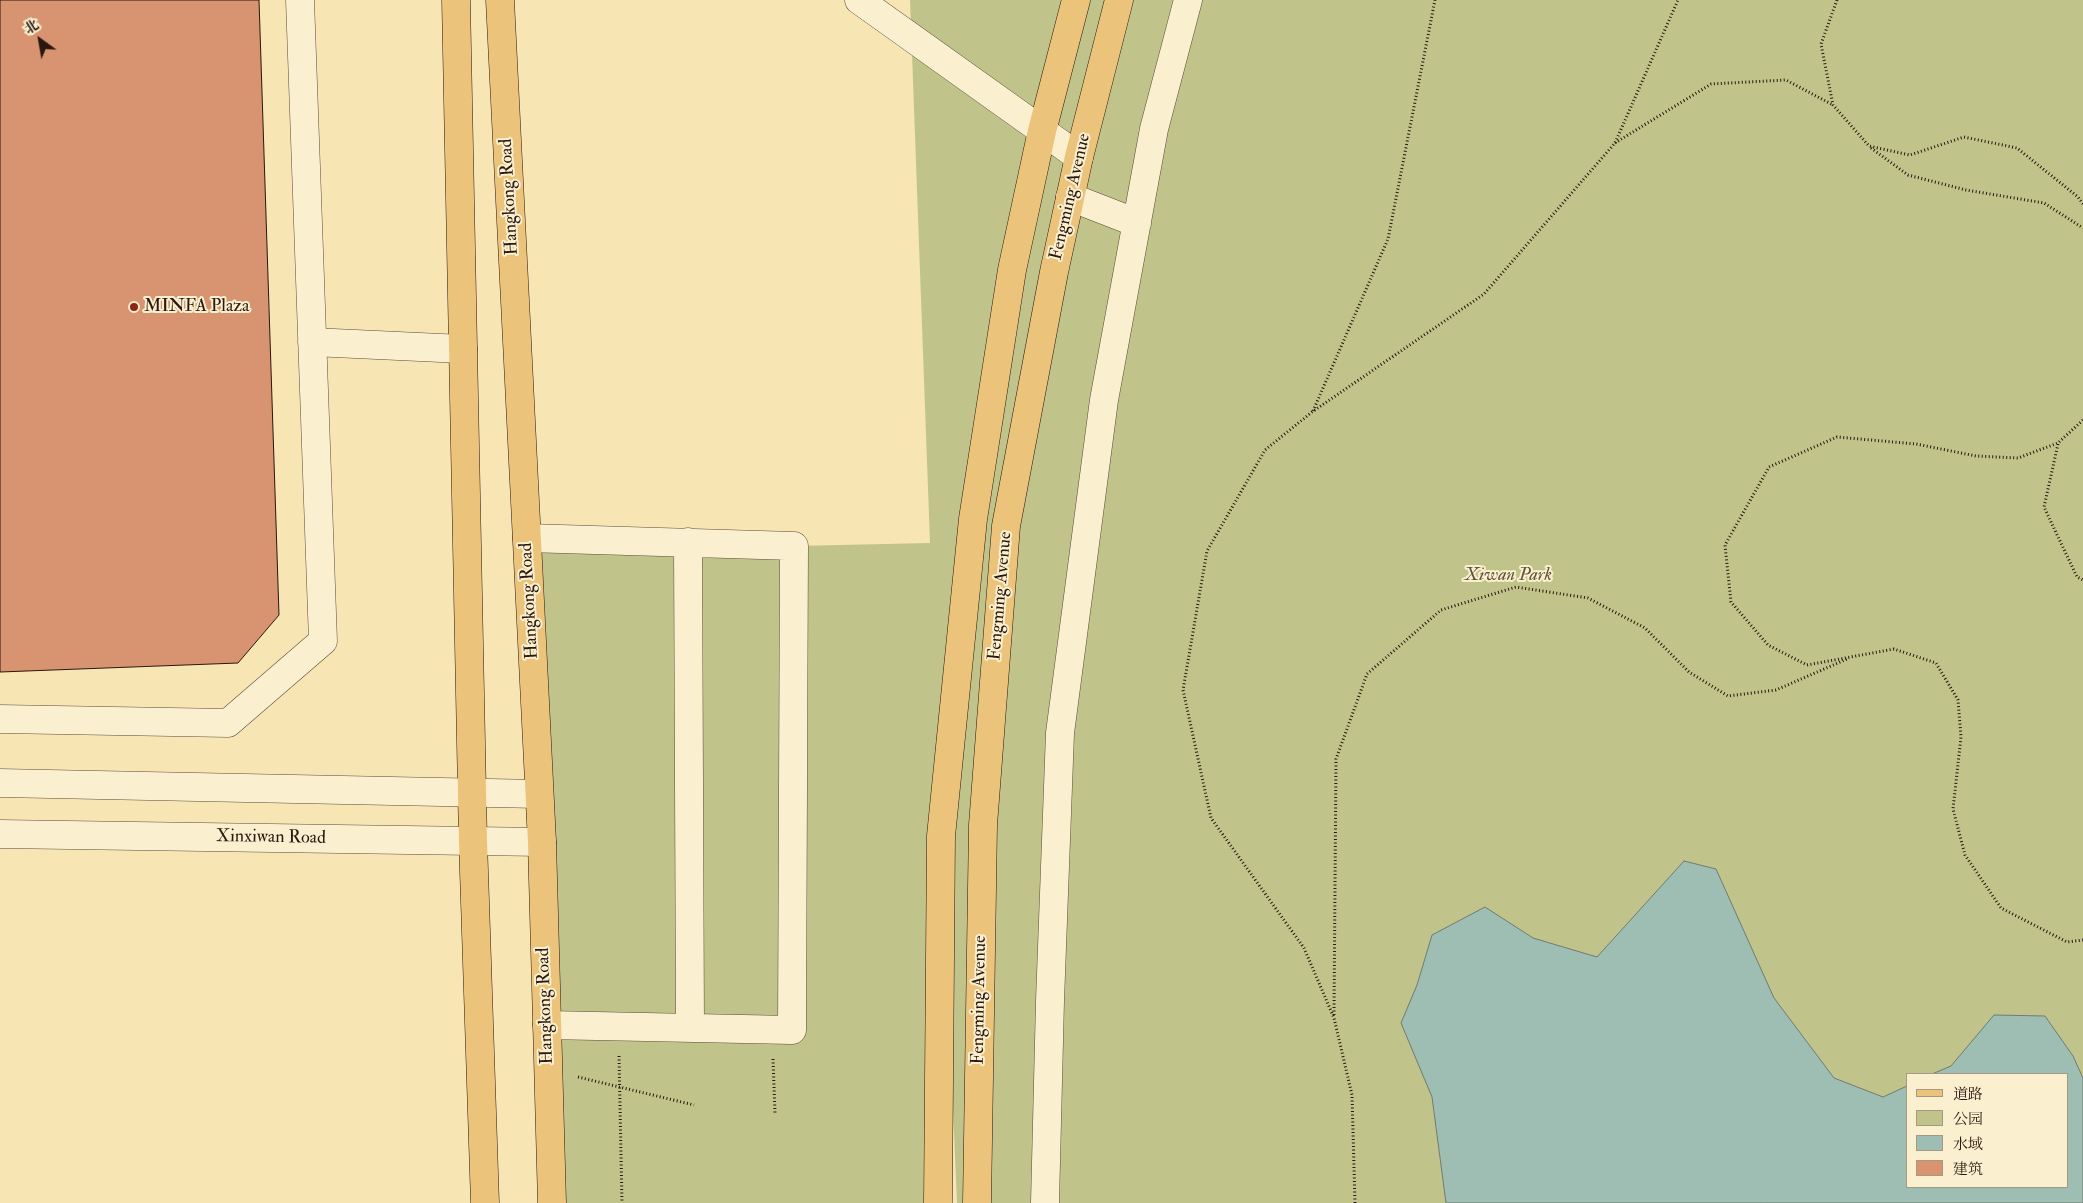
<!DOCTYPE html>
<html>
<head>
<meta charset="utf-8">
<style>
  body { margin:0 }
  #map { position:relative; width:2083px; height:1203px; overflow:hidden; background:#f7e6b4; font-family:"IM FELL Double Pica","Noto Serif SC",serif }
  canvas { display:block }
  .legend { position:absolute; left:1906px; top:1073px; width:162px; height:115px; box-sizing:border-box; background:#faefce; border:1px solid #a69982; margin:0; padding:6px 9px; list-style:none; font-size:15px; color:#291710 }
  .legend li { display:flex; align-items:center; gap:10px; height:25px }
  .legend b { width:25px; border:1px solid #a69982 }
  .north { position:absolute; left:15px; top:15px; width:50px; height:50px; -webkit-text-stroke:4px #faefce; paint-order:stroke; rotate:328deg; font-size:14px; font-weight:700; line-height:20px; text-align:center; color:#291710 }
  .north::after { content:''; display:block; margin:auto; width:18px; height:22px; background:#291710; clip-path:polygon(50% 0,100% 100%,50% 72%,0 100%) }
</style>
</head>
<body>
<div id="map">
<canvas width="2083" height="1203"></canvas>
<ul class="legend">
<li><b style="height:6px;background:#ecc37a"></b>道路</li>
<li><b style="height:14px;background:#c0c48a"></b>公园</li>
<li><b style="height:14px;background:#9ebeb3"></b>水域</li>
<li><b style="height:14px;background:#d89470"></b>建筑</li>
</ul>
<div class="north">北</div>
</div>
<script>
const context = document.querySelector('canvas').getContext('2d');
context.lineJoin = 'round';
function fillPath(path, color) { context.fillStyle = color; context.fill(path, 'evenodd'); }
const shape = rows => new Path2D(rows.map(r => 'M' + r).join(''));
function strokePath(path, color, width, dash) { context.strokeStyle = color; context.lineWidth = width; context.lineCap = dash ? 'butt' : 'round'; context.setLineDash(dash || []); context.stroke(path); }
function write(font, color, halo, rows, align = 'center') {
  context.font = font + ' "IM FELL Double Pica",serif'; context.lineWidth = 4; context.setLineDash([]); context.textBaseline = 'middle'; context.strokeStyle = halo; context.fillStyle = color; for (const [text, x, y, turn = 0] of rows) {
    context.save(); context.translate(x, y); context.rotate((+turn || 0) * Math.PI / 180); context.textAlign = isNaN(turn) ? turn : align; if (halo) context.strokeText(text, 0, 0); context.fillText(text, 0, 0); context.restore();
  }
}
fillPath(shape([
  [910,0,2083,0,2083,1203,957,1203,942,850,938,1203,550,1203,527,538,794,546,930,543],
  [1907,1074,2067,1074,2067,1187,1907,1187]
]), '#c0c48a');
const water = shape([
  [1684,861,1716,869,1774,998,1834,1078,1883,1097,1907,1086,1907,1187,2067,1187,2067,1074,1932,1074,1951,1066,1994,1015,2045,1016,2073,1056,2083,1078,2083,1203,1446,1203,1432,1097,1401,1023,1417,985,1432,935,1485,907,1533,938,1597,957,1684,861]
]);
fillPath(water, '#9ebeb3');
strokePath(water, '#6f7b72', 1);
const building = shape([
  [0,0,259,0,279,615,238,663,0,672,0,0]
]);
fillPath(building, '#d89470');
strokePath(building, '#291710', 1);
const minor = shape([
  [859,0,1079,157],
  [1070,197,1137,223],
  [312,342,463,349],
  [527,538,794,546,792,1030,547,1025],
  [688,542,690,1028],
  [0,719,228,723,323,641,300,0],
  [0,783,539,794],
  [0,834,542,842],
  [1045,1203,1050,1001,1060,733,1104,400,1154,129,1188,0]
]);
const major = shape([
  [456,0,473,841,485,1203],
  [500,0,542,842,552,1203],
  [938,1203,941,836,973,519,1012,270,1042,131,1076,0],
  [977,1203,983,825,1006,526,1054,272,1079,157,1119,0]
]);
strokePath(minor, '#5c4b39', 29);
strokePath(major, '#291710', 29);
strokePath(shape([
  [1837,0,1821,44,1833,105,1869,146,1910,155,1964,137,2017,148,2078,197,2083,204],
  [1615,143,1711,84,1786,80,1833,105],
  [1871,148,1908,175,1966,190,2044,203,2083,228],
  [1313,411,1388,239,1435,0],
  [2083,420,2058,443,2018,458,1976,456,1916,444,1837,437,1769,467,1725,545,1731,602,1768,645,1807,665,1894,649,1936,663,1958,700,1961,737,1953,809,1965,855,2001,908,2067,942,2083,940],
  [2058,444,2044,507,2077,577,2083,580],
  [1334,1015,1336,759,1367,674,1441,610,1516,587,1588,598,1645,628,1689,672,1728,696,1776,690,1847,659],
  [619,1056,622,1203],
  [773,1059,775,1113],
  [578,1077,694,1105],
  [1355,1203,1352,1095,1334,1018,1304,948,1211,818,1183,690,1207,551,1265,450,1312,412,1484,294,1615,143,1678,0]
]), '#291710', 3, [1, 2.5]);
strokePath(minor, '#faefce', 28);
strokePath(major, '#ecc37a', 28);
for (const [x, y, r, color] of [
  [134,307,5,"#8f2418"]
]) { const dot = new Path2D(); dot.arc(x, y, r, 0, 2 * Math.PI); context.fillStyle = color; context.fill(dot); strokePath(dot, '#faefce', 2); }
write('18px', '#291710', '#faefce', [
  ["Hangkong Road",510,197,-93],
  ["Fengming Avenue",1071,197,-77],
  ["Fengming Avenue",1001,596,-85],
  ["Hangkong Road",530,601,-93],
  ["Xinxiwan Road",271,838,1],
  ["Fengming Avenue",980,1000,-89],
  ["Hangkong Road",546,1006,-92]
]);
write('18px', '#291710', '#faefce', [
  ["MINFA Plaza",144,307]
], 'left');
write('italic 18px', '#5e543b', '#faefce', [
  ["Xiwan Park",1508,576]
]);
</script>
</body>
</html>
